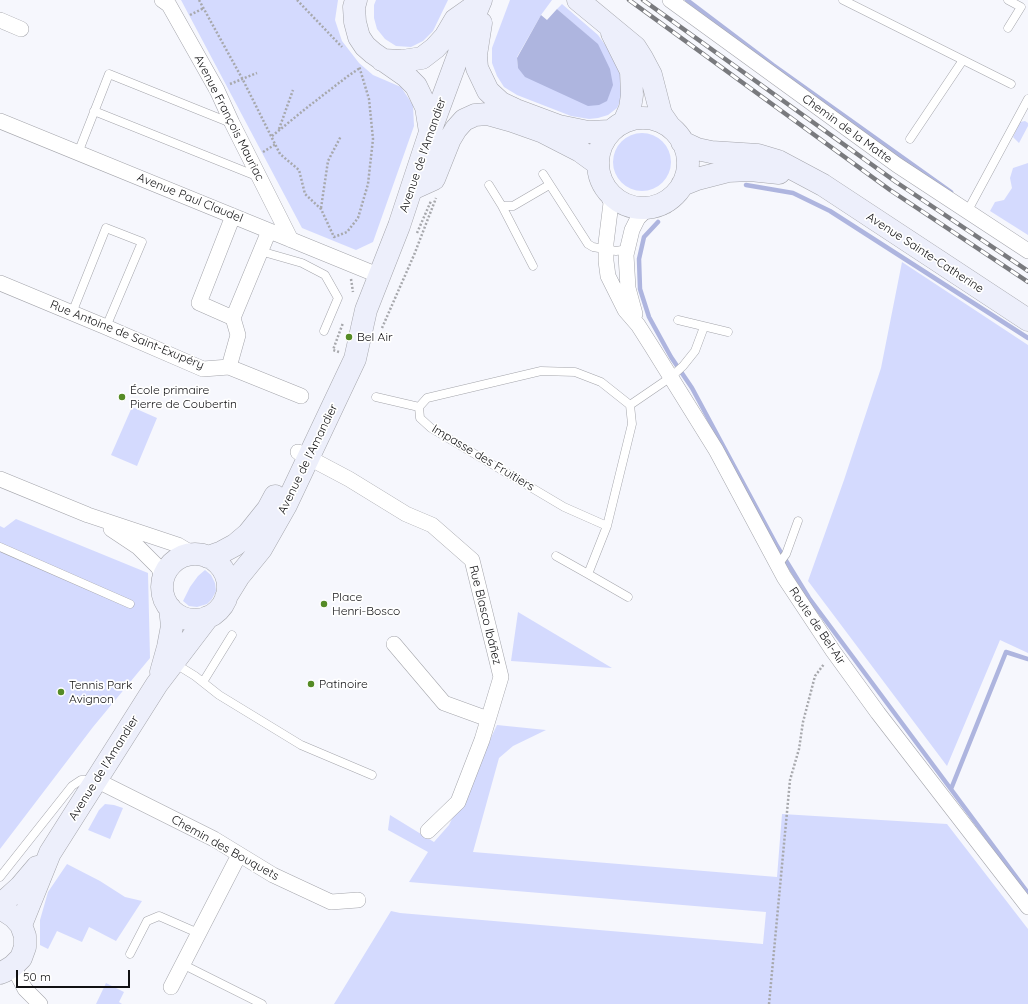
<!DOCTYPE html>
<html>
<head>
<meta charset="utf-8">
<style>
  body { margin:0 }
  #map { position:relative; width:1028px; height:1004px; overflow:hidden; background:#f6f7fd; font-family:Quicksand,sans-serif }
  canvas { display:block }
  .scale { position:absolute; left:16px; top:970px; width:114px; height:18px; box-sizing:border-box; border:2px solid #111113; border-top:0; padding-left:5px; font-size:12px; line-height:14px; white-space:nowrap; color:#111113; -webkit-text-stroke:3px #fff; paint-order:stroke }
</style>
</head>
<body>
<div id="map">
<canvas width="1028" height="1004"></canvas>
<div class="scale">50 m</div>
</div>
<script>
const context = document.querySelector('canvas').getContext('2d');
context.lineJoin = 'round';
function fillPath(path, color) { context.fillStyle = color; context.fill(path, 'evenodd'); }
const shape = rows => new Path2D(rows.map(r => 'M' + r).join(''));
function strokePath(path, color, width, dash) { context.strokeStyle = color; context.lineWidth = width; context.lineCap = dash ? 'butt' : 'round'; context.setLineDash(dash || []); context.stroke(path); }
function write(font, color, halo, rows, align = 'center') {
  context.font = font + ' Quicksand,sans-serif'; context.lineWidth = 3.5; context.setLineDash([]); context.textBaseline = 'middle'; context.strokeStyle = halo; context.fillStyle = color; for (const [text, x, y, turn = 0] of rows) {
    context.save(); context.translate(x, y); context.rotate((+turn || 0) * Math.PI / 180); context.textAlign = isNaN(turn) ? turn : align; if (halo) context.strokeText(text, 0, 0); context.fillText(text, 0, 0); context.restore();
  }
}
fillPath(shape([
  [181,0,338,0,335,20,342,41,359,63,373,75,401,87,413,105,414,126,373,242,356,250,302,228],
  [376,0,448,0,433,31,423,41,411,47,396,46,385,39,377,29,374,18,374,5],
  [510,0,552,0,541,15,517,57,518,68,597,44,557,9,562,4,598,35,611,53,620,73,622,98,617,108,608,115,598,118,589,119,571,116,517,95,504,87,497,76,492,63,492,48],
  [1025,121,1028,123,1028,126,1019,143,1013,137,1020,122],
  '613 162a29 29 0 1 1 58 0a29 29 0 1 1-58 0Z',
  [1028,163,1028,235,990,211,995,202,1004,200,1012,188,1010,178,1013,168],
  [902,262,1028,345,1028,653,1000,640,947,766,808,581,844,480,881,368],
  [132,407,157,418,137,466,111,455],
  [16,519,148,573,150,658,93,727,0,849,0,526,4,528],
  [205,570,211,575,215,583,216,591,212,599,207,604,197,607,189,606,183,601,190,587,198,576],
  [518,612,612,668,511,661],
  [497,725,546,730,513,746,499,758,473,852,777,877,782,814,947,824,1028,929,1028,1004,334,1004,391,911,400,913,763,944,766,912,409,882,428,852,388,830,390,815,434,842,449,825],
  [105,804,114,805,123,808,110,839,88,830,99,810],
  [67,864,100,881,125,897,142,901,116,941,89,927,82,942,57,931,48,949,40,945,40,920,48,892],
  [106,983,124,992,119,1002,122,1004,96,1004]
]), '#d4dafe');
fillPath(shape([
  [557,9,598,44,610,69,613,85,607,101,599,105,588,106,525,77,518,68,517,58,541,15,547,20]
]), '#aeb5df');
strokePath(shape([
  [687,0,773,65,951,192],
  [746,185,793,193,830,211,1028,338],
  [658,222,644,237,639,259,640,289,649,317,671,357,692,388,777,546,809,598,1028,893],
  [951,789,1006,652,1028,659]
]), '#aeb5df', 4.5);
const service = shape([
  [843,0,1011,84],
  [1008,28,1021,7,1008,0],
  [94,111,259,177],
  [910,139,963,60],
  [78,153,109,74,231,123],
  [543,174,588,244,593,247,616,251,622,250,627,246],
  [489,185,502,206,513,206,549,185],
  [502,206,533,266],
  [967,212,1028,99],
  [260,251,302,263,325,275,338,298,324,331],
  [72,313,106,228,142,242,106,327],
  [678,320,728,332],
  [376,397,419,407],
  [630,405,601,382,575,372,541,371,427,398,419,407,420,418,431,428,564,507,607,526,632,424,630,405,671,377,683,366,695,351,704,327],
  [607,526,588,574,628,597],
  [0,547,130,604],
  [556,556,588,574],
  [778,565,786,554,798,521],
  [174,663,195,676,219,695,301,745,372,775],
  [203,682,232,635],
  [0,877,72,786,81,780,93,780],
  [130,954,147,921,159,916,198,933],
  [182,964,262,1004]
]);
const minor = shape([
  [162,0,169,5,217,90,232,123,291,240],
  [670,0,897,165,1028,251],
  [0,20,21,29],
  [0,121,380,276],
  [607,191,611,203,606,243,606,261,608,276,625,310,638,325,652,347,716,450,784,577,833,651,878,713,1028,907],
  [233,216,199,303,233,318,269,231],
  [0,283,106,327,203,369,229,367,301,396],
  [635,314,628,288,626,255,632,230,638,218,648,208],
  [229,367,238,335,233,318],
  [298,452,349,479,406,514,432,525,472,560,501,677,482,740,458,802,428,831],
  [0,479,88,515,178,545,193,554],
  [111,529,138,547,158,567,163,577],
  [394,644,444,703,488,719],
  [96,780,214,839,273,875,331,902,358,900],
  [13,966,25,989,40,1004],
  [171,987,239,855]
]);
const secondary = shape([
  [356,0,354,7,355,22,359,37,365,46,373,53,406,76,416,86,426,107,430,132],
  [578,0,635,47,642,58,651,75,661,114,670,127],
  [481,23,476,55,477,68,488,91,501,103,516,110,559,126,588,132,611,131],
  [612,33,631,71,632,95,630,108,624,122],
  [382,60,402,61,422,58,435,48,445,37,455,20,479,3],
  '598 163a45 45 0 1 1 90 0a45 45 0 1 1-90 0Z',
  [682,142,697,149,711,152,758,155,778,161,823,185,1028,320],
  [682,185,697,179,728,171,750,170,779,173],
  [412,189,434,179,450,139,456,129,464,120,475,115,487,114,512,121,543,132,580,151,598,164],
  '162 587a33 33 0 1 1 66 0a33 33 0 1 1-66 0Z',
  [208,557,222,552,235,545,248,534,268,509,275,496],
  [226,597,239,576,261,549,286,505,355,359,366,310,399,226,430,132,461,48,481,0],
  [161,672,168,647,172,626,170,608],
  [0,905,20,887,37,867],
  [0,910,5,911,14,917,21,925,25,936,25,947,21,958,13,966,5,971,0,973],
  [21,925,50,853,157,684,208,617]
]);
strokePath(service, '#a4a5ab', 9);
strokePath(minor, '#a4a5ab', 16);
strokePath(secondary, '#a4a5ab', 23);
strokePath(shape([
  [199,0,243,80,280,154,299,170,305,194,321,209,334,237,347,232,358,218,368,184,373,139,369,99,359,66],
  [297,0,342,47],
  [190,15,204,8],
  [230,84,257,73],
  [279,129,293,90],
  [272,136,309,106,348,76,360,68],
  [263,152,276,144],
  [321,208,328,161,341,136],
  [661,215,669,212,680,203],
  [417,233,431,201],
  [351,279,353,292],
  [382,328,414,255,436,198],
  [339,352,333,350,343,323],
  [769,1004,790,780,799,749,803,722,815,676,824,664]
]), '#a7a8ac', 2.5, [2, 2]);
strokePath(service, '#fff', 8);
strokePath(minor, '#fff', 15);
strokePath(secondary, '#edeffb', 22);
const rail = shape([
  [629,0,890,190,1028,282],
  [643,0,896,182,1028,271]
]);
strokePath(rail, '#797a7e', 4.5);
strokePath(rail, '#fff', 3, [9]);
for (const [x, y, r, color] of [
  [349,337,4,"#558b25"],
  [122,397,4,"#558b25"],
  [324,604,4,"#558b25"],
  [311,684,4,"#558b25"],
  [61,692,4,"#558b25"]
]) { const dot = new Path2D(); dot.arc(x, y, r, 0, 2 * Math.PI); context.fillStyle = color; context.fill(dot); strokePath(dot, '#fff', 1.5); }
write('12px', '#111113', '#fff', [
  ["Avenue François Mauriac",229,118,63],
  ["Chemin de la Matte",847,129,36],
  ["Avenue de l'Amandier",423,155,-71],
  ["Avenue Paul Claudel",190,198,22],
  ["Avenue Sainte-Catherine",925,253,33],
  ["Rue Antoine de Saint-Exupéry",127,335,22],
  ["Impasse des Fruitiers",483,458,31],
  ["Avenue de l'Amandier",308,459,-64],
  ["Rue Blasco Ibáñez",485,615,76],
  ["Route de Bel-Air",817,626,56],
  ["Avenue de l'Amandier",104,768,-58],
  ["Chemin des Bouquets",225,848,29]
]);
write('12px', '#111113', '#fff', [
  ["Bel Air",357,337],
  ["École primaire",130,390],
  ["Pierre de Coubertin",130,404],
  ["Place",332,597],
  ["Henri-Bosco",332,611],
  ["Patinoire",319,684],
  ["Tennis Park",69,685],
  ["Avignon",69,699]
], 'left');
</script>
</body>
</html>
